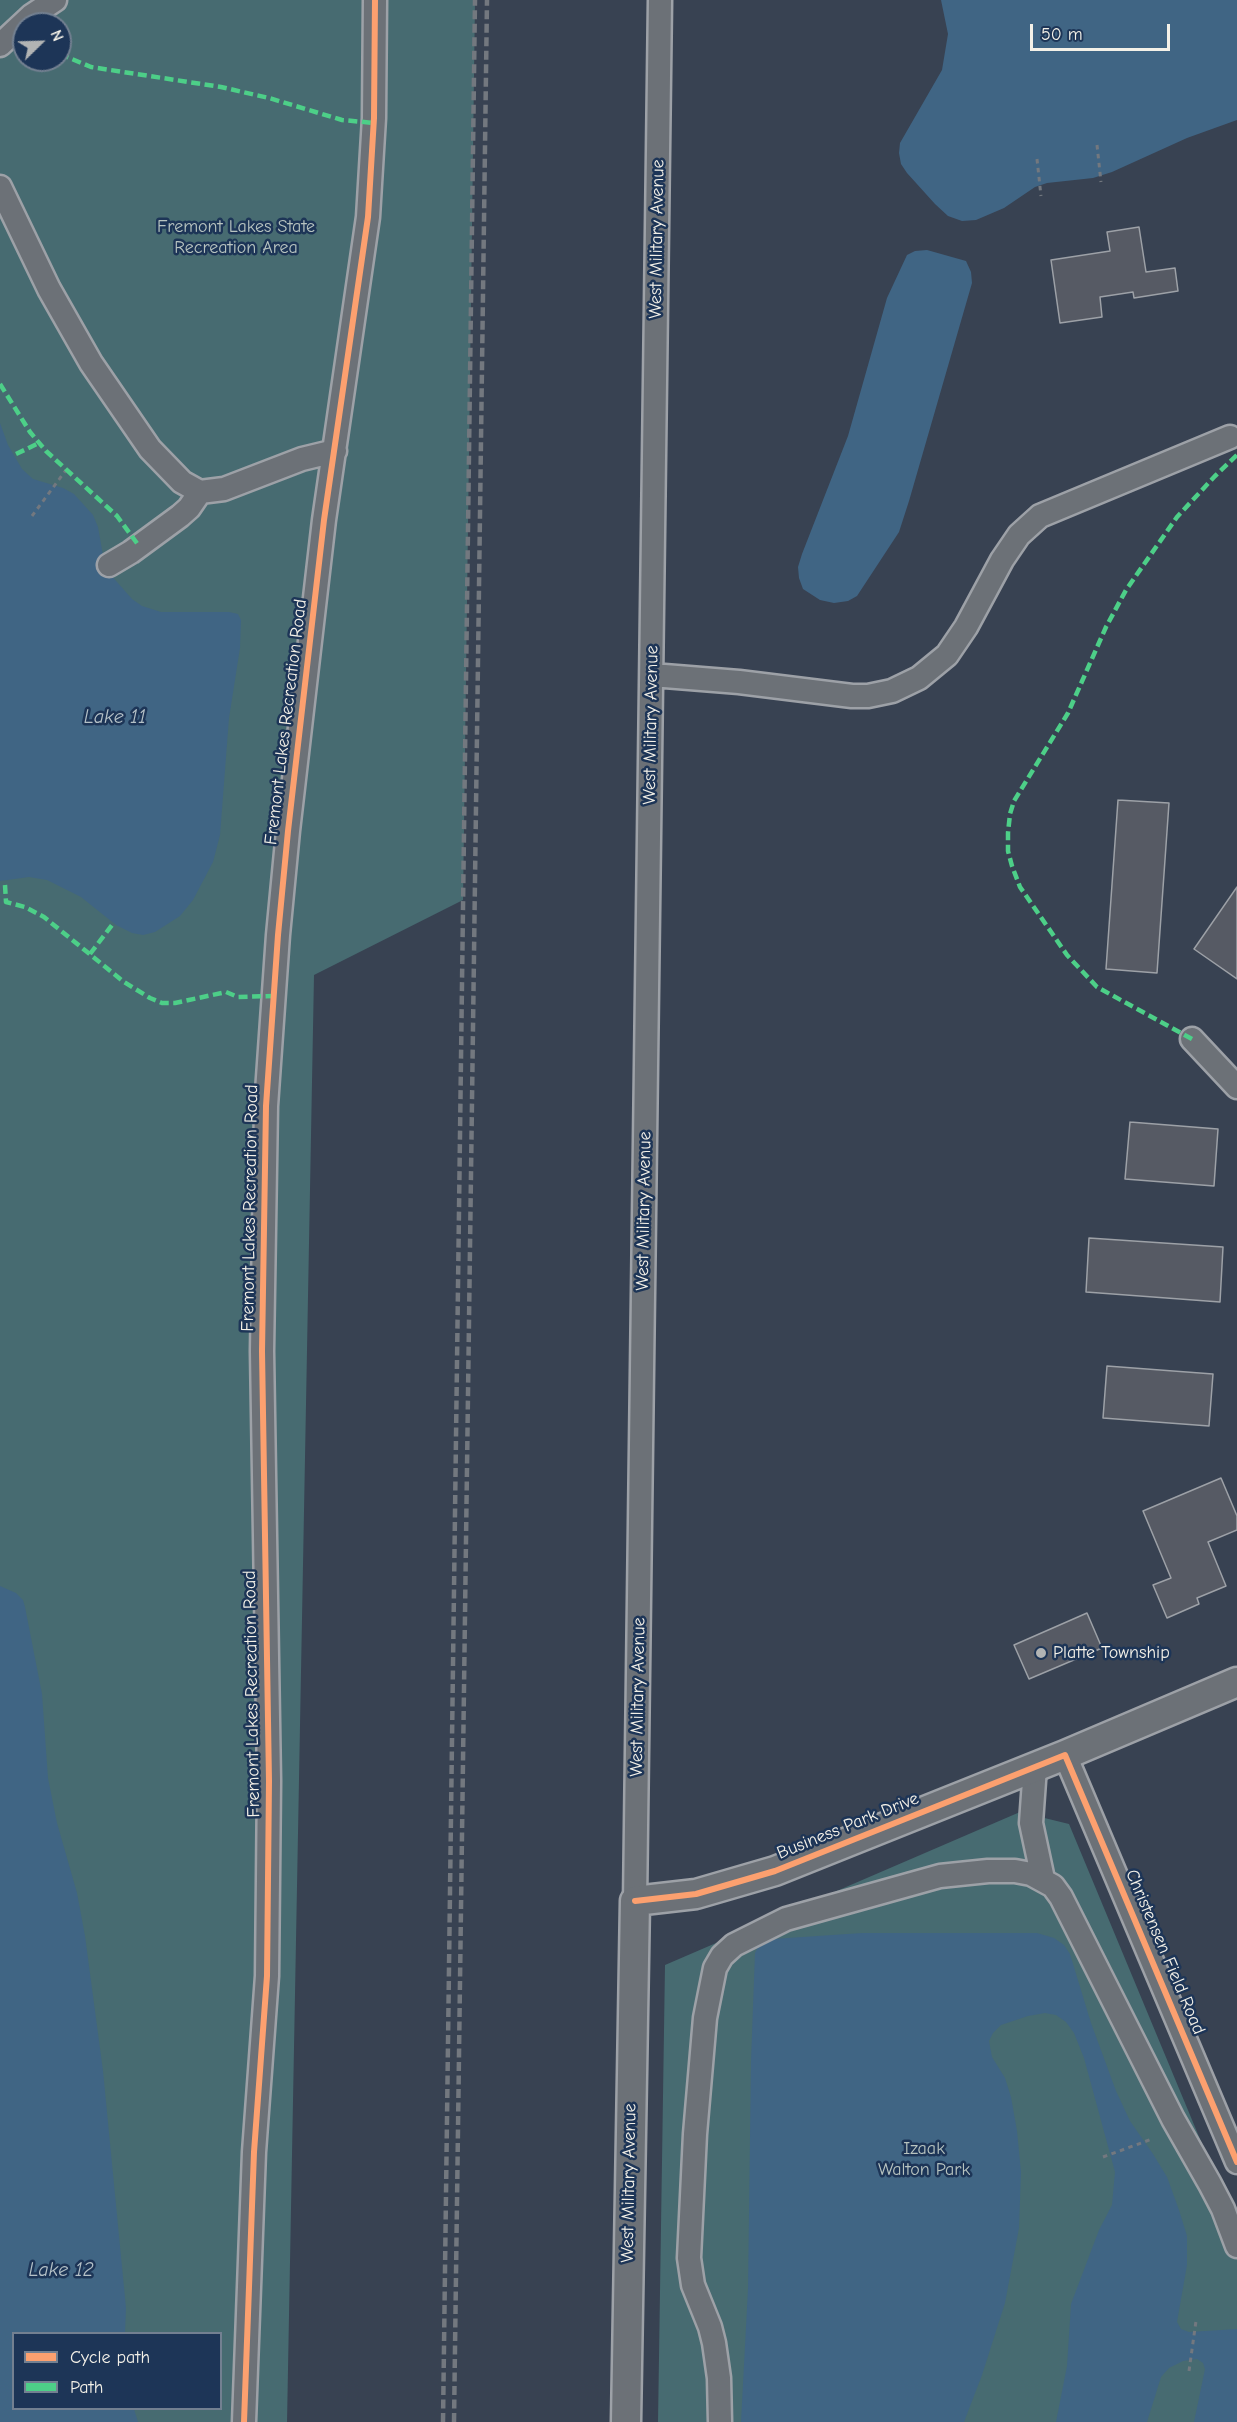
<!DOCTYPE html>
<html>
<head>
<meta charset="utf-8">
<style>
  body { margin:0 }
  #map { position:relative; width:1237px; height:2422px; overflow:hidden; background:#384252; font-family:"Comic Neue",sans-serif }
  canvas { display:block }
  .legend { position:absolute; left:12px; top:2332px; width:210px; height:78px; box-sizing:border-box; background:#1d3557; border:2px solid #738091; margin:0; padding:8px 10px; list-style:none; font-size:18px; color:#f4f1e8 }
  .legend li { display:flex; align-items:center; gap:12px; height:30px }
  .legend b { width:30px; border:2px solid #738091 }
  .north { position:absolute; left:12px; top:12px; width:60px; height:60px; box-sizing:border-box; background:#1d3557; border:2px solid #738091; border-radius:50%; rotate:67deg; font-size:16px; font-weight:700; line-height:24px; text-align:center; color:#f4f1e8 }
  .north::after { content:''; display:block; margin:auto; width:21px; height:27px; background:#b2b4b4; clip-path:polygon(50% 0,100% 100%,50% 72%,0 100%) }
  .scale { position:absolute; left:1030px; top:24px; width:140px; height:27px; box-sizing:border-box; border:3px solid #f4f1e8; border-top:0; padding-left:8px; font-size:18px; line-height:21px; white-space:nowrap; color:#f4f1e8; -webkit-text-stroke:4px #1d3557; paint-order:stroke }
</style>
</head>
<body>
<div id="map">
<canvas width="1237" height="2422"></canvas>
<ul class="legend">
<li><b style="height:8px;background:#fca06f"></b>Cycle path</li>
<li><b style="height:8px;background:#4dcf88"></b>Path</li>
</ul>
<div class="north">N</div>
<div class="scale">50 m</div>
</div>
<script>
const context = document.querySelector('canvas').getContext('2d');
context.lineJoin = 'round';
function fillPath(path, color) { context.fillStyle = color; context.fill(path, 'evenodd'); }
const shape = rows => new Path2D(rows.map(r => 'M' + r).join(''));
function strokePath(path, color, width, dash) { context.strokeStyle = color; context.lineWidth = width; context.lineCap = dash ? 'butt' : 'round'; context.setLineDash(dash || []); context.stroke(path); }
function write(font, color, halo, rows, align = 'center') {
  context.font = font + ' "Comic Neue",sans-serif'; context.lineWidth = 5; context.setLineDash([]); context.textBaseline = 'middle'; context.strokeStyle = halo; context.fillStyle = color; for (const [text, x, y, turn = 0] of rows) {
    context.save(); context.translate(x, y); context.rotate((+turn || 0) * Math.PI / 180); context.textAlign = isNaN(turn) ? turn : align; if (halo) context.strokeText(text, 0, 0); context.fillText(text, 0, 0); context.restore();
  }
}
fillPath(shape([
  [0,0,475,0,463,900,314,975,287,2422,0,2422],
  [24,24,60,24,60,60,24,60],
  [14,2334,220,2334,220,2408,14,2408],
  [1020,1812,1069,1824,1237,2228,1237,2422,658,2422,665,1965]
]), '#476b71');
fillPath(shape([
  [941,0,1237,0,1237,120,1187,138,1112,172,1093,178,1047,183,1035,187,1004,208,976,220,962,221,948,216,935,204,907,173,901,164,899,153,900,143,942,70,948,34],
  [927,250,966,261,971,272,972,283,909,501,899,532,857,596,848,601,834,603,820,600,803,589,799,578,798,567,802,554,848,436,887,298,907,255,915,251],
  [0,423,8,445,22,469,33,479,63,488,74,494,93,515,98,527,104,561,110,574,132,599,142,606,161,612,229,612,238,614,241,620,240,648,229,718,220,835,213,862,193,900,180,916,155,932,143,935,132,933,116,925,81,897,47,880,29,877,0,881],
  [0,1586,16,1593,23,1600,25,1607,42,1694,48,1778,57,1823,77,1893,85,1936,103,2071,126,2308,125,2333,14,2334,14,2408,134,2409,138,2422,0,2422],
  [862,1933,1037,1933,1054,1938,1064,1945,1070,1954,1091,2023,1116,2091,1130,2121,1153,2154,1167,2177,1179,2210,1187,2236,1187,2265,1177,2322,1181,2329,1189,2332,1237,2329,1237,2422,1194,2422,1205,2369,1203,2363,1197,2359,1183,2361,1169,2368,1161,2377,1147,2422,1056,2422,1067,2366,1071,2304,1099,2230,1112,2205,1115,2172,1084,2058,1074,2033,1066,2022,1056,2015,1045,2013,1028,2016,1001,2025,993,2033,989,2041,992,2057,1005,2078,1011,2097,1017,2131,1021,2172,1019,2228,1005,2303,982,2375,964,2422,741,2422,748,2289,751,2061,755,1953,758,1947,764,1941,773,1939]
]), '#406584');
const building = shape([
  [1139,227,1146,272,1175,268,1178,291,1134,298,1133,292,1100,297,1102,317,1060,323,1051,260,1110,251,1107,232,1139,227],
  [1118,800,1169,803,1157,973,1106,969,1118,800],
  [1237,887,1237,979,1194,949,1237,887],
  [1130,1122,1218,1129,1214,1186,1125,1179,1130,1122],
  [1089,1238,1223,1247,1220,1302,1086,1292,1089,1238],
  [1107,1366,1213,1374,1209,1426,1103,1418,1107,1366],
  [1221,1478,1237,1516,1237,1530,1208,1542,1226,1586,1197,1598,1199,1604,1167,1618,1153,1585,1171,1578,1143,1511,1221,1478],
  [1087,1613,1102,1648,1029,1679,1014,1645,1087,1613]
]);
fillPath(building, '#565a64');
strokePath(building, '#9da1a7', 1.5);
const minor = shape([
  [0,45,31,16,55,0],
  [0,187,49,289,91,363,150,449,182,482,200,492,224,489,302,459,335,451],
  [109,565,131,552,180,516,189,508,200,492],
  [652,675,739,682,852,696,868,696,892,691,919,678,947,655,966,627,1002,560,1019,535,1040,516,1230,437],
  [1192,1039,1237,1087],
  [1065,1755,1237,2162],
  [1035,1767,1031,1823,1043,1879],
  [635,1901,660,0],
  [244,2422,254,2152,267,1976,269,1781,262,1351,266,1106,278,935,288,831,324,520,368,217,374,118,375,0],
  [720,2422,719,2378,714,2343,710,2327,693,2285,689,2258,695,2134,705,2018,715,1968,722,1956,734,1945,786,1919,940,1876,988,1871,1015,1871,1031,1874,1053,1886,1061,1897,1173,2119,1210,2184,1223,2209,1237,2246]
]);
const major = shape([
  [626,2422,635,1901,696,1894,775,1871,1065,1755,1237,1682]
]);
strokePath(minor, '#9da1a7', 27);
strokePath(major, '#9da1a7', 33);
strokePath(shape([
  [1097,145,1101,182],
  [1037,159,1041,196],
  [32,516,66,470],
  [1103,2157,1152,2139],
  [1189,2371,1196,2321]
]), '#73787f', 3, [4.5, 4.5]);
strokePath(minor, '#6c7177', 22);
strokePath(major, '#6c7177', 28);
strokePath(shape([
  [443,2422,475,0],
  [454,2422,487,0]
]), '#73787f', 4.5, [9, 4.5]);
strokePath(shape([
  [24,23,24,24],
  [60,54,91,67,221,87,269,98,342,120,374,123],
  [0,384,30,432,46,451,117,516,139,546],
  [16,454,39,443],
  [5,885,6,902,25,907,44,917,124,982,150,998,162,1003,175,1003,226,992,238,997,274,996],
  [90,954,112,925],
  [1192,1039,1097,987,1067,955,1020,887,1012,866,1008,851,1008,833,1010,814,1014,801,1068,713,1106,627,1126,590,1177,517,1215,476,1237,455]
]), '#4dcf88', 4.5, [9, 4.5]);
strokePath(shape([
  [635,1901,696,1894,775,1871,1065,1755,1237,2162],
  [244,2422,254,2152,267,1976,269,1781,262,1351,266,1106,278,935,288,831,324,520,368,217,374,118,375,0]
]), '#fca06f', 6);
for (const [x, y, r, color] of [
  [1041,1653,6,"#b2b4b4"]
]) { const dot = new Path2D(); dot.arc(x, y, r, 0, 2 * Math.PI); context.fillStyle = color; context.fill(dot); strokePath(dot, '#1d3557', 2); }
write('18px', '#b8c4c0', '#1d3557', [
  ["Fremont Lakes State",236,227],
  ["Recreation Area",236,248],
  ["Izaak",924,2149],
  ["Walton Park",924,2170]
]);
write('18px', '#f4f1e8', '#1d3557', [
  ["West Military Avenue",657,239,-89],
  ["Fremont Lakes Recreation Road",286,722,-83],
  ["West Military Avenue",651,725,-89],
  ["Fremont Lakes Recreation Road",250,1208,-89],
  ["West Military Avenue",644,1211,-89],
  ["Fremont Lakes Recreation Road",252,1694,-91],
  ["West Military Avenue",638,1697,-89],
  ["Business Park Drive",848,1826,-22],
  ["Christensen Field Road",1165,1952,67],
  ["West Military Avenue",629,2183,-89]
]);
write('18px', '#f4f1e8', '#1d3557', [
  ["Platte Township",1053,1653]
], 'left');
write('italic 20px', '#b5c1c7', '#1d3557', [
  ["Lake 11",115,717],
  ["Lake 12",61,2270]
]);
</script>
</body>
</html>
